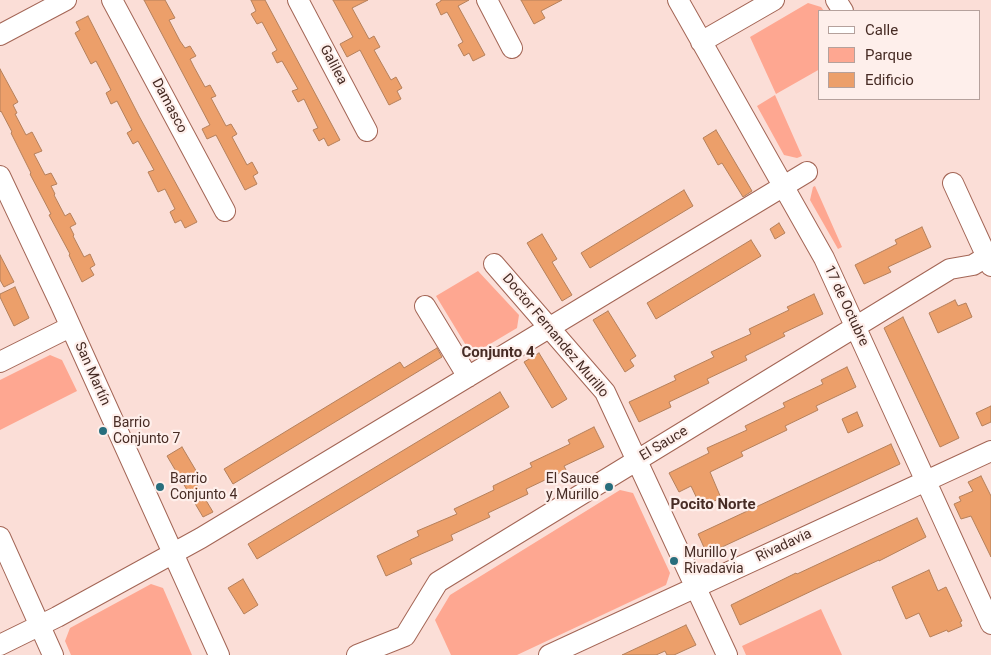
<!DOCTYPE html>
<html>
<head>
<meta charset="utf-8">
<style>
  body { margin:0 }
  #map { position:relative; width:991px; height:655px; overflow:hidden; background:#fbded7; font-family:Roboto,sans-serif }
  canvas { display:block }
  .legend { position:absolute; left:818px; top:10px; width:162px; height:90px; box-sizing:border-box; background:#feefeb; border:1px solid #b5a19c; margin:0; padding:6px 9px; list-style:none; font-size:15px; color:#472c25 }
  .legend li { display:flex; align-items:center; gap:10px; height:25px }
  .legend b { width:25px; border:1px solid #b5a19c }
</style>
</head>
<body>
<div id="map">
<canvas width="991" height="655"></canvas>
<ul class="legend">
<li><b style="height:6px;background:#fff"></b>Calle</li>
<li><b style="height:14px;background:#fea791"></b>Parque</li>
<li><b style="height:14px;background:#ec9f6a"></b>Edificio</li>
</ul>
</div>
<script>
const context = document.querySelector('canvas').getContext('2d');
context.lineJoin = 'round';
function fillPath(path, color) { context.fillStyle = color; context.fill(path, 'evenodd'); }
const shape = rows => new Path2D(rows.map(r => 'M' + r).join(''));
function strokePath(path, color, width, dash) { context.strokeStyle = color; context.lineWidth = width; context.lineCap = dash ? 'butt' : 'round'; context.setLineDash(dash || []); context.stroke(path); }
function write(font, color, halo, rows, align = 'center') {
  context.font = font + ' Roboto,sans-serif'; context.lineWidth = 4.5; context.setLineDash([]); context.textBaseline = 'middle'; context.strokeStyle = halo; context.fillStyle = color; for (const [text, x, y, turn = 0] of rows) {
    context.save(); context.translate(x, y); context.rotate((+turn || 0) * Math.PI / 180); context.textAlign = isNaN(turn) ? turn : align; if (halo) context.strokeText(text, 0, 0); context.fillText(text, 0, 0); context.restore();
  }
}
fillPath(shape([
  [808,3,821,7,824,11,820,11,820,69,776,94,750,37],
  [775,95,802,156,797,158,784,155,757,106],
  [815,186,842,247,838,249,810,200,813,187],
  [478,271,519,315,517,328,480,350,467,347,436,296],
  [50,355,62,360,77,391,0,430,0,380],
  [620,490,633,493,670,573,666,585,517,655,451,655,435,620,450,595],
  [151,584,163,588,192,655,71,655,65,641,70,628],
  [821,609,842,655,746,655,742,646]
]), '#fea791');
const building = shape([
  [144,0,165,0,175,18,169,20,180,41,185,48,190,46,196,56,190,59,194,67,205,87,210,85,216,96,211,98,226,126,231,124,237,134,232,137,247,165,252,162,258,173,253,176,257,184,245,190,216,135,207,139,202,129,210,125,144,0],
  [251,0,265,0,340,140,328,146,324,138,319,141,313,130,318,128,304,99,298,102,292,91,298,89,282,61,277,63,272,53,277,50,262,22,257,24,251,14,256,11,251,0],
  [333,0,368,0,352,8,369,39,374,36,380,47,374,50,387,73,391,80,396,77,402,88,397,91,401,99,389,105,360,50,347,57,340,44,353,37,333,0],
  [441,0,469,0,458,6,485,55,473,61,469,53,464,56,458,45,463,42,451,19,447,12,441,15,436,4,441,1,441,0],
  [521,0,562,0,541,11,545,18,534,24,521,0],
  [88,16,139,116,197,222,185,228,181,220,175,223,170,212,175,209,165,189,158,192,148,172,154,170,138,141,133,144,127,133,132,130,117,101,111,104,106,93,111,90,96,61,91,64,75,33,80,30,76,22,88,16],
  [0,69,18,102,13,105,17,113,15,114,26,135,32,132,42,151,34,154,45,175,51,173,57,184,51,186,55,194,54,195,65,216,70,213,76,224,70,227,74,235,73,236,84,257,90,254,95,265,90,268,94,275,82,282,69,255,70,254,49,215,51,214,30,174,31,173,11,133,12,132,1,111,0,112,0,69],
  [716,130,752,191,743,197,722,163,718,165,703,138,716,130],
  [684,190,693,206,590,268,581,253,684,190],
  [779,223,785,233,775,239,770,229,779,223],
  [922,227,931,247,888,267,891,272,864,284,855,265,897,244,895,240,922,227],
  [542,234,557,259,552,262,572,295,562,301,527,243,542,234],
  [751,240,761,256,656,319,647,303,751,240],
  [0,255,14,282,4,287,0,280,0,255],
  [15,287,29,318,14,326,0,297,0,294,15,287],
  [814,294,823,314,783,333,785,336,745,356,747,360,707,379,709,383,669,402,671,407,639,422,629,402,676,380,674,376,714,357,711,352,751,334,749,329,789,310,787,307,814,294],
  [955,300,958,306,966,303,972,317,938,333,929,313,955,300],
  [608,311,636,356,630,360,634,366,625,372,593,320,608,311],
  [903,317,959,438,940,447,884,328,903,317],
  [437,348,442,357,233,484,224,469,400,362,404,368,437,348],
  [539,353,567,399,552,408,524,362,539,353],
  [847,367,856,387,816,406,818,410,785,426,787,430,741,452,743,456,710,472,721,498,701,507,691,486,679,492,669,473,709,453,707,448,747,430,745,426,785,407,783,403,823,384,821,380,847,367],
  [500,392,509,407,257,559,248,544,500,392],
  [991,406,991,422,982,426,976,413,991,406],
  [857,412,863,426,848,433,842,419,857,412],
  [594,427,604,447,564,466,566,470,526,489,528,494,488,513,490,517,451,535,453,540,410,559,412,564,386,576,377,556,419,536,417,531,457,514,454,509,494,490,493,486,532,467,530,463,570,444,568,440,594,427],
  [891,444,900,464,707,554,698,534,891,444],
  [182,447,198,474,192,477,213,512,203,517,167,456,182,447],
  [981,476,991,496,991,557,971,516,961,519,954,504,961,501,959,497,973,491,968,482,981,476],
  [917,518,926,537,879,561,879,560,820,587,740,625,731,605,796,573,797,574,917,518],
  [929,570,938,591,946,587,962,621,960,622,962,626,948,632,947,630,930,637,919,613,906,619,892,587,929,570],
  [243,579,258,605,244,614,228,588,243,579],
  [686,625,696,645,674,655,667,655,665,651,656,655,622,655,686,625]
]);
fillPath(building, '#ec9f6a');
strokePath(building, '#b5805b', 1);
const minor = shape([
  [112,0,225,211],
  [298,0,367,131],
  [487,0,512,48],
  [678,0,824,258,991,624],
  [836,0,843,11],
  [0,35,66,0],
  [701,42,774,0],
  [0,176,60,303,219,655],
  [953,183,991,266],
  [494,264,605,392,727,655],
  [425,306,468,377],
  [0,362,70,327],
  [0,537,53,655],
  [0,645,57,617,201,538,807,172],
  [357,655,405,636,438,582,950,269,973,265,991,254],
  [549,655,991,451]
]);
strokePath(minor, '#a36555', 22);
strokePath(minor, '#fff', 20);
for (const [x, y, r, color] of [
  [103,431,5,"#286e7d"],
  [160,487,5,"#286e7d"],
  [609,487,5,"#286e7d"],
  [674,561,5,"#286e7d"]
]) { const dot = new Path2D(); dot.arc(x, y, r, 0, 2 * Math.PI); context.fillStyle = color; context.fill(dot); strokePath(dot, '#feefeb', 2); }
write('14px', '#472c25', '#feefeb', [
  ["Galilea",333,65,62],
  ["Damasco",169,106,62],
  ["17 de Octubre",846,306,65],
  ["Doctor Fernandez Murillo",555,336,50],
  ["San Martín",92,374,66],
  ["El Sauce",664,444,-31],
  ["Rivadavia",784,546,-25]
]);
write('14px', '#472c25', '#feefeb', [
  ["Barrio",113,423],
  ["Conjunto 7",113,439],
  ["Barrio",170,479],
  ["Conjunto 4",170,495],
  ["El Sauce",599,479,"right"],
  ["y Murillo",599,495,"right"],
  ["Murillo y",684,553],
  ["Rivadavia",684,569]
], 'left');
write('bold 15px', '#472c25', '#feefeb', [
  ["Conjunto 4",498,353],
  ["Pocito Norte",713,505]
]);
</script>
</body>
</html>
